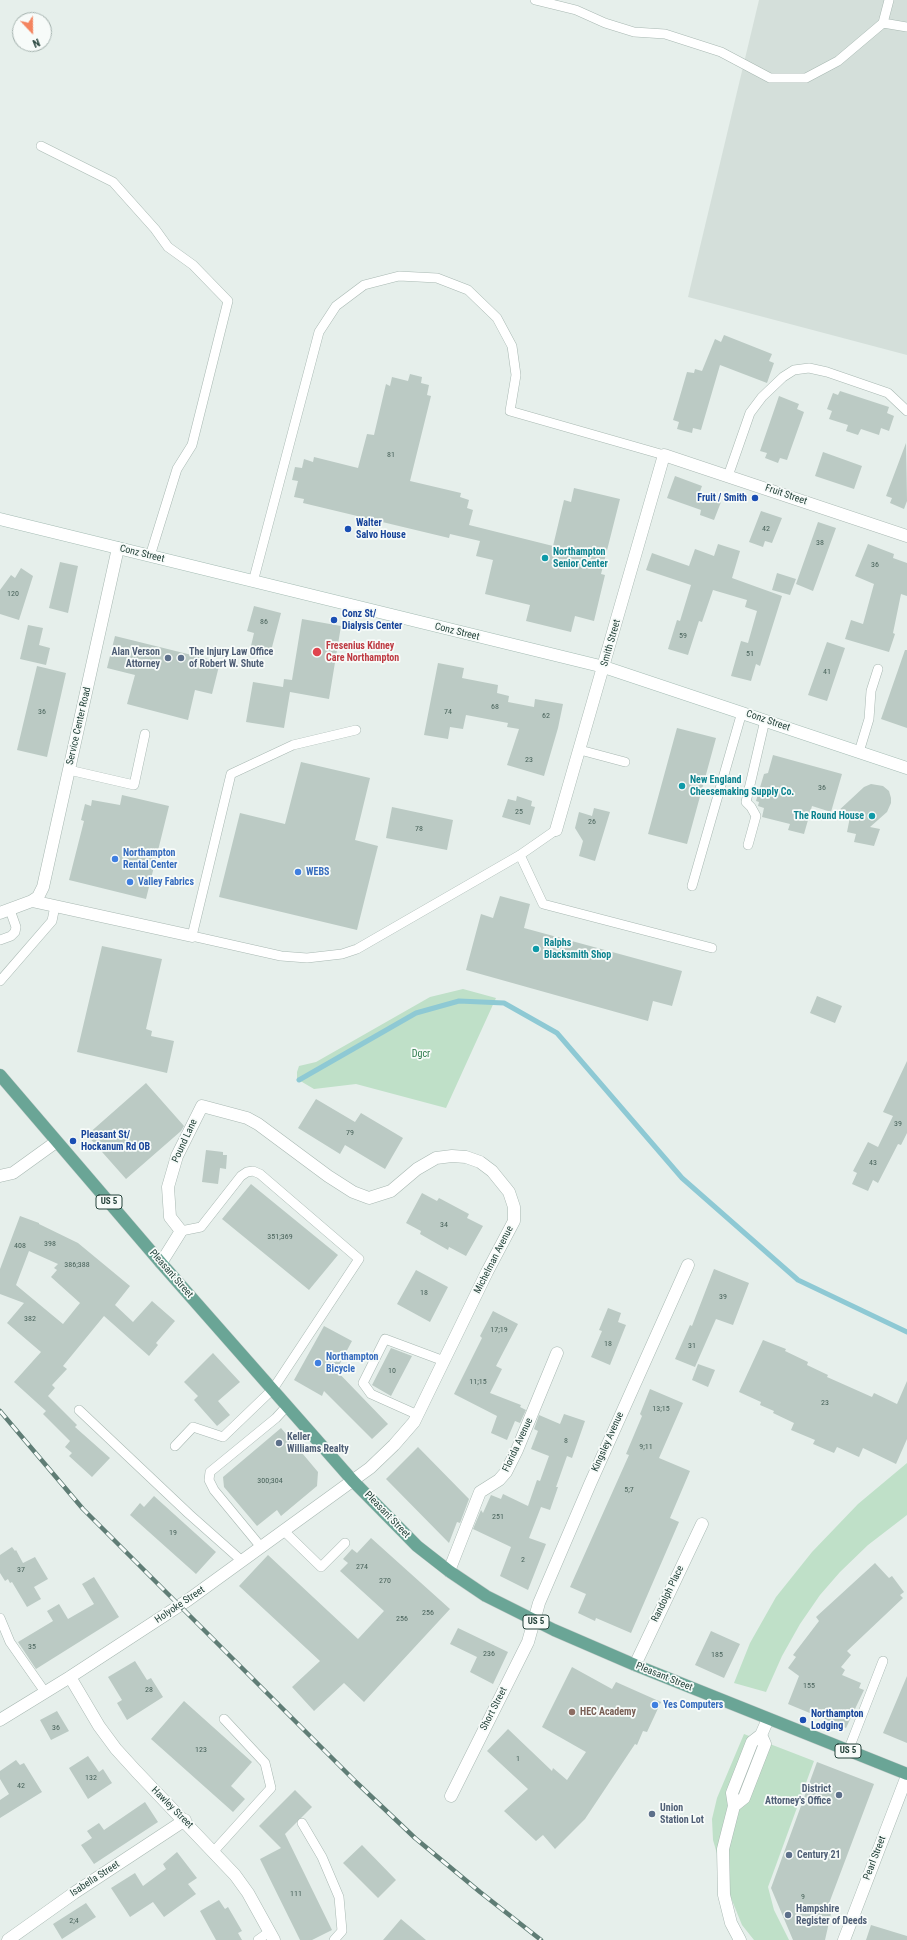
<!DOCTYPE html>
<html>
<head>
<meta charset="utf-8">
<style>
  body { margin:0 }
  #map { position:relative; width:907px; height:1940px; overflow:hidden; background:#e6efeb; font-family:"Roboto Condensed",sans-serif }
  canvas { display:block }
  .north { position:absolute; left:12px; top:12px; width:40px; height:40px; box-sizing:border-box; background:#f7fbf9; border:1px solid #a3b1ad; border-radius:50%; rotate:158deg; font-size:11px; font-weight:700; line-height:16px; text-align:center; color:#24423a }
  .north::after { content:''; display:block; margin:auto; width:14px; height:18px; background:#f4845f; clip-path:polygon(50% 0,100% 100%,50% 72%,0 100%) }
</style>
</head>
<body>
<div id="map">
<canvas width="907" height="1940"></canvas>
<div class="north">N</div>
</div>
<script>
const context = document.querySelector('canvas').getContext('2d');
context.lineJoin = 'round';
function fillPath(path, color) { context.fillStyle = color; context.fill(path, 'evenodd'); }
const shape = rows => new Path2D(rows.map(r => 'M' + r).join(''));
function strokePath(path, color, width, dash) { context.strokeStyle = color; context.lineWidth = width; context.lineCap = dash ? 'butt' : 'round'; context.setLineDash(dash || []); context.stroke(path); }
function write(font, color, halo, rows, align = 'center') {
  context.font = font + ' "Roboto Condensed",sans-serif'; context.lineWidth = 3.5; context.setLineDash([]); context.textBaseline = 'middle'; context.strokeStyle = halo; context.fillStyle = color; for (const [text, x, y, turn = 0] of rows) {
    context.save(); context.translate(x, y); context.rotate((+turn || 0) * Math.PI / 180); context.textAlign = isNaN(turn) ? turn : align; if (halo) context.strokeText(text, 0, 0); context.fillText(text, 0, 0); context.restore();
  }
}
fillPath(shape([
  [759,0,907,0,907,355,688,297]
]), '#d4dfda');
fillPath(shape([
  [463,989,496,998,446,1108,356,1084,314,1089,297,1079,297,1072,299,1066,316,1062,430,997],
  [907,1463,907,1515,868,1545,840,1572,820,1595,800,1624,782,1656,766,1692,734,1683,750,1643,776,1597,812,1552,858,1504],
  [744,1734,814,1761,768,1887,774,1910,789,1940,754,1940,742,1925,727,1888,713,1840,712,1819,717,1798]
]), '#bfe0c8');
strokePath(shape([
  [299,1080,416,1013,459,1001,504,1003,557,1033,682,1178,798,1280,907,1332]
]), '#8ec9d4', 5);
fillPath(shape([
  [724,335,772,354,769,361,774,363,767,383,720,365,701,430,693,428,692,433,677,429,679,422,673,420,687,372,694,373,695,369,702,371,715,339,721,342],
  [410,374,422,377,421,383,429,385,427,395,431,396,410,481,461,493,460,497,469,500,467,508,473,510,469,525,553,546,564,500,571,502,574,488,620,499,601,574,605,575,594,621,575,616,571,632,526,621,530,605,485,594,493,560,476,556,480,541,450,534,449,538,303,503,304,499,294,497,298,481,292,480,295,467,302,468,304,459,313,462,314,457,358,468,367,434,374,435,386,384,390,386,392,377,408,381],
  [840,391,889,407,887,413,894,416,889,431,881,428,879,435,861,429,858,435,846,431,848,425,829,419,832,411,827,409,833,393,838,395],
  [779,396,799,404,797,409,804,412,787,460,780,458,778,463,765,458,767,453,760,451],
  [906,443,907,501,904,509,890,503,892,498,886,496],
  [823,452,862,466,854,489,815,476],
  [675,476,702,486,699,494,721,502,714,520,700,515,701,510,667,498],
  [761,511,782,518,772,543,765,541,763,547,749,542],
  [818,522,836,528,813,591,796,584],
  [718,544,740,551,732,578,782,596,760,666,756,664,751,681,731,676,741,641,748,643,757,611,745,607,747,600,713,590,702,622,699,621,688,655,668,649,677,620,680,621,691,585,646,570,652,553,689,566,695,549,714,556],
  [868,544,894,554,893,558,907,563,907,596,901,594,893,633,895,634,889,652,845,639,851,620,863,624,874,584,855,576],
  [60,562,78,566,68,613,49,608],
  [21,568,33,576,19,620,0,614,0,590,11,575,15,578],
  [777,573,796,579,790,595,772,590],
  [254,606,281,613,271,651,251,646,254,633,247,631],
  [302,619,341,626,329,699,290,692,284,728,246,722,253,682,283,687,284,679,292,680],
  [28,625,43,628,39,645,50,648,46,665,20,659],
  [115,636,220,662,212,694,195,690,188,720,127,704,135,675,107,668],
  [827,642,845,648,827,701,808,695],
  [905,650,907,650,907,728,881,719],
  [438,663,464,668,462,678,498,685,497,693,509,696,508,702,534,707,535,699,563,704,558,728,544,776,507,765,519,729,507,727,508,723,466,715,463,729,450,727,448,739,424,735],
  [37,666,66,673,47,757,17,750],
  [677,728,716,738,687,844,648,834],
  [773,755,842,774,831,812,812,806,804,834,788,830,790,824,762,817,764,808,758,806,759,802,756,801,764,774,768,773],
  [301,762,370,778,355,840,378,846,357,930,219,897,240,813,285,824],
  [871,784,883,786,889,791,891,798,891,803,887,812,870,827,880,829,874,846,854,842,856,834,847,832,850,817,836,813,864,787],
  [122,795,169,806,146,899,69,880,84,821,81,820,85,804,91,806,92,800,120,805],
  [517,796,532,801,531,806,535,807,530,825,502,817,508,799,516,801],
  [392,807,453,820,447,850,386,838],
  [594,808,610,812,595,861,579,856,583,841,575,828,579,812,592,816],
  [500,896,530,904,524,928,682,971,672,1006,653,1001,648,1021,466,970,481,914,493,918],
  [102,946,162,959,146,1029,152,1031,151,1036,174,1041,167,1073,77,1052],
  [817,996,842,1006,835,1023,810,1013],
  [907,1061,907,1133,901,1145,898,1144,878,1183,873,1180,868,1191,852,1184,857,1173,853,1171,868,1142,878,1147,893,1116,883,1112],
  [146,1083,184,1126,181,1131,126,1179,87,1135],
  [316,1099,355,1122,361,1113,403,1138,385,1169,345,1145,340,1154,298,1128],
  [206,1150,223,1152,223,1155,227,1155,226,1169,220,1168,218,1184,202,1182],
  [251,1184,338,1255,309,1290,222,1219],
  [422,1193,437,1201,439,1198,469,1214,467,1218,483,1226,466,1256,449,1247,448,1250,420,1234,421,1231,406,1223],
  [20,1216,39,1223,39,1224,78,1243,130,1286,115,1305,133,1322,152,1301,175,1321,156,1343,158,1345,149,1356,104,1316,63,1366,67,1369,52,1385,55,1388,48,1396,77,1425,75,1427,110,1458,92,1477,69,1456,72,1453,65,1447,70,1441,43,1414,46,1411,14,1382,41,1352,7,1323,24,1303,0,1294,0,1269],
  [29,1251,58,1264,54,1268,57,1270,51,1277,80,1303,63,1324,16,1285],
  [714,1269,749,1283,733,1325,716,1319,695,1367,675,1359,690,1325,692,1326],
  [416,1270,448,1287,430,1322,397,1304],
  [608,1308,621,1313,618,1322,626,1325,610,1365,591,1357,602,1331,599,1330],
  [493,1311,518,1324,496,1366,502,1369,490,1393,521,1405,520,1407,526,1410,520,1423,515,1421,507,1440,491,1433,497,1416,454,1394,482,1338,480,1336],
  [324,1326,352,1341,337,1369,331,1365,388,1424,372,1439,324,1391,322,1396,294,1380],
  [763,1340,786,1349,785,1351,808,1362,807,1365,828,1375,827,1377,872,1397,874,1393,897,1404,907,1381,907,1439,896,1464,863,1448,859,1457,837,1447,834,1453,813,1444,815,1440,791,1430,794,1423,773,1413,774,1411,760,1405,761,1402,739,1392],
  [391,1348,412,1356,391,1396,372,1385],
  [213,1353,240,1382,218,1401,230,1415,217,1426,194,1400,198,1396,184,1382],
  [698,1364,715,1370,708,1387,692,1380],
  [650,1389,683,1403,659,1458,690,1471,670,1518,679,1522,631,1633,596,1618,595,1621,578,1613,586,1594,570,1587,629,1455,626,1454,642,1416,640,1414],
  [564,1414,585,1421,572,1458,567,1456,556,1487,558,1487,550,1510,541,1507,529,1538,546,1544,528,1590,500,1576,511,1547,473,1529,481,1510,483,1513,491,1495,501,1499,503,1494,528,1506,537,1480,540,1481,549,1456,531,1449,538,1431,534,1429,539,1415,560,1424],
  [281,1428,318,1472,317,1486,281,1516,277,1510,257,1526,224,1487,223,1477],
  [418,1447,469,1499,460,1523,457,1522,449,1543,386,1479],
  [154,1496,216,1552,196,1574,130,1515,140,1503,144,1507],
  [371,1538,450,1609,364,1702,344,1683,314,1711,292,1687,320,1661,239,1586,268,1555,358,1639,384,1611,340,1571,348,1563,343,1559,352,1549,357,1553],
  [12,1547,15,1551,16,1550,23,1563,35,1557,48,1579,34,1587,41,1599,27,1607,12,1582,10,1583,8,1579,5,1581,0,1573,0,1555],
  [875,1563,889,1578,892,1576,904,1592,900,1595,903,1598,847,1651,851,1655,841,1667,845,1670,842,1675,861,1683,859,1688,864,1690,846,1728,788,1704,799,1676,788,1668,796,1657,793,1655,819,1621,816,1617],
  [94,1577,119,1617,36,1669,18,1642,53,1621,47,1611,59,1604,68,1619,94,1604,82,1584],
  [458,1628,508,1652,493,1684,470,1672,477,1657,450,1644],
  [711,1631,740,1644,724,1678,695,1665],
  [135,1661,147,1680,151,1678,163,1697,127,1720,117,1703,122,1700,108,1677],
  [572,1667,612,1689,616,1682,661,1702,647,1732,643,1731,637,1745,635,1744,585,1819,555,1849,543,1835,536,1841,504,1811,528,1789,487,1751,508,1729,552,1771,553,1768,567,1780,586,1752,542,1727],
  [907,1676,907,1743,883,1733],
  [184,1701,252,1762,231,1786,245,1799,233,1812,151,1739],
  [57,1711,69,1731,51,1740,40,1720],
  [88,1756,99,1772,103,1769,112,1783,88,1799,69,1768],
  [16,1760,20,1765,24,1763,42,1792,0,1818,0,1800,9,1794,0,1779,0,1771],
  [817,1762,874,1784,828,1906,832,1909,825,1940,793,1940,771,1888],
  [295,1790,312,1807,285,1834,332,1930,312,1940,300,1940,260,1859,281,1848,259,1826],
  [145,1802,158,1822,94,1864,81,1845,92,1838,87,1831,99,1823,104,1830],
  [362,1845,396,1880,378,1898,343,1863],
  [177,1852,197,1878,188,1884,196,1894,164,1917,153,1902,130,1917,111,1888,135,1873,143,1886,166,1869,163,1864],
  [219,1900,225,1909,228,1907,242,1931,238,1933,242,1940,216,1940,200,1911],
  [86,1903,96,1917,62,1939,53,1924],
  [401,1919,426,1940,383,1940],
  [871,1925,907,1936,907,1940,866,1940]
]), '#bbcac4');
const service = shape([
  [535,0,576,10,605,23,634,32,665,34,721,52,770,78,806,78,838,61,883,23,889,0],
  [883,23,907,27],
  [41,146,113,182,155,229,168,247,193,265,228,301,192,445,177,469,150,556],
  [728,476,750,413,762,397,783,377,794,370,809,368,827,372,888,393,907,411],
  [253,582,319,332,336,306,364,285,399,276,437,278,468,290,497,318,512,346,516,375,510,411,664,455],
  [356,730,293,745,231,774,192,936,281,956,307,958,342,954,357,949,520,855,556,830],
  [580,750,625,762],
  [859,752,869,719,871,691,878,669],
  [69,770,134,785,145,734],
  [748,845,756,816,751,807,746,802,765,720],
  [520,855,543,904,712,948],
  [692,886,742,712],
  [0,940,11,936,15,932,16,927,10,910],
  [0,981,52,921,55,906],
  [79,1410,189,1514,242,1561],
  [418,1415,371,1394,363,1383,385,1339,444,1361],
  [175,1446,193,1427,223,1437,273,1389,359,1259,260,1174,253,1171,247,1172,241,1176,201,1227,181,1231],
  [284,1531,321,1567,345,1543],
  [261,1547,214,1490,209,1480,210,1472,276,1418,287,1406],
  [0,1618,10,1642,45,1692],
  [848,1751,883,1661],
  [302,1823,322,1857,339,1897,342,1931,334,1940],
  [214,1851,271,1788,265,1763,224,1719],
  [258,1940,269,1932]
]);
const minor = shape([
  [556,830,664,455,907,536],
  [32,901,192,936],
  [0,913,32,901,38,897,43,887,118,548],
  [0,1176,13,1173,56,1142],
  [449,1571,480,1492,499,1480,506,1472,517,1450,557,1353],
  [635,1665,702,1524],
  [70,1677,99,1726,116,1749,136,1771,235,1875,248,1893,274,1940],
  [0,1720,70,1677,188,1600,370,1468,394,1445,414,1422,487,1272,514,1221,514,1207,509,1192,492,1171,480,1162,466,1157,452,1156,436,1158,417,1169,391,1191,369,1198,353,1192,328,1176,258,1124,247,1118,202,1106,177,1156,168,1187,170,1217,181,1231,161,1263],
  [451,1796,528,1642,539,1603,590,1484,688,1265],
  [734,1806,732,1793,752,1742,761,1735],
  [8,1940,74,1893,185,1820],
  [740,1940,731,1923,724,1895,723,1849,734,1806,744,1798,765,1744,761,1735,768,1719],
  [844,1940,907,1776]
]);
const secondary = shape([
  [0,519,604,667,907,768]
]);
const primary = shape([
  [0,1075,161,1263,353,1481,417,1546,449,1571,486,1596,554,1630,635,1665,907,1774]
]);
strokePath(service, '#a8b8b2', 10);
strokePath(minor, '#a8b8b2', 13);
strokePath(secondary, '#a4bbb3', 13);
strokePath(primary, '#c2cac8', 13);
strokePath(service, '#fff', 9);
strokePath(minor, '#fff', 12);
strokePath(secondary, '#fff', 12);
strokePath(primary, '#6aa596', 12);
const rail = shape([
  [0,1411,83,1509,356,1782,415,1838,480,1892,541,1940]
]);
strokePath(rail, '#5f7d75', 4.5);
strokePath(rail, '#f7fbf9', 3, [9]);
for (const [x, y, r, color] of [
  [755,498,4,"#1a4fb4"],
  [348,529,4,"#1a4fb4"],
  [545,558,4,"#0f9aa8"],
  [334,620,4,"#1a4fb4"],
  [317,652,5,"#e0444e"],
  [168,658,4,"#5c6f8a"],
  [181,658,4,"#5c6f8a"],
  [682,786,4,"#0f9aa8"],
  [872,816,4,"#0f9aa8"],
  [115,859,4,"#3f7fe0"],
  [298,872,4,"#3f7fe0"],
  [130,882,4,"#3f7fe0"],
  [536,949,4,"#0f9aa8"],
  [73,1141,4,"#1a4fb4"],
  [318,1363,4,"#3f7fe0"],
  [279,1443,4,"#5c6f8a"],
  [655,1705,4,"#3f7fe0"],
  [572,1712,4,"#8d6e63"],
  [803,1720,4,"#1a4fb4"],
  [839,1795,4,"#5c6f8a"],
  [652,1814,4,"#5c6f8a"],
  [789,1855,4,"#5c6f8a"],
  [788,1915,4,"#5c6f8a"]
]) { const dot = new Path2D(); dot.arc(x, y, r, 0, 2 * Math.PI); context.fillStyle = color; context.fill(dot); strokePath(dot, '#f7fbf9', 1.5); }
write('8px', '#4a645c', null, [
  ["81",391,455],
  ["42",766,529],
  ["38",820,543],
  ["36",875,565],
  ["120",13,594],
  ["86",264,622],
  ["59",683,636],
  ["51",750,654],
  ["41",827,672],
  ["68",495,707],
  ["36",42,712],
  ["74",448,712],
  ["62",546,716],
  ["23",529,760],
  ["36",822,788],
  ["25",519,812],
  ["26",592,822],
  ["78",419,829],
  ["39",898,1124],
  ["79",350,1133],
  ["43",873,1163],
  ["34",444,1225],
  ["351;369",280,1237],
  ["398",50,1244],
  ["408",20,1246],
  ["386;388",77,1265],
  ["18",424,1293],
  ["39",723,1297],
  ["382",30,1319],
  ["17;19",499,1330],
  ["18",608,1344],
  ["31",692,1346],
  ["10",392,1371],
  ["11;15",478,1382],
  ["23",825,1403],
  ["13;15",661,1409],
  ["8",566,1441],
  ["9;11",646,1447],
  ["300;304",270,1481],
  ["5;7",629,1490],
  ["251",498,1517],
  ["19",173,1533],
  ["2",523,1560],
  ["274",362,1567],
  ["37",21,1570],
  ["270",385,1581],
  ["256",428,1613],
  ["256",402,1619],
  ["35",32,1647],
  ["236",489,1654],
  ["185",717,1655],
  ["155",809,1686],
  ["28",149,1690],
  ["36",56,1728],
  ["123",201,1750],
  ["1",518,1759],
  ["132",91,1778],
  ["42",21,1786],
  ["111",296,1894],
  ["9",803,1897],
  ["2;4",74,1921]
]);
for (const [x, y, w] of [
  [109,1202,26],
  [536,1622,26],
  [848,1751,26]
]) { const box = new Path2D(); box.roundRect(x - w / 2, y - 7, w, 14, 3); context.fillStyle = '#f7fbf9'; context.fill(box); strokePath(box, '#24423a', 1); }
write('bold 9px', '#24423a', null, [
  ["US 5",109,1202],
  ["US 5",536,1622],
  ["US 5",848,1751]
]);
write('10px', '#24423a', '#f7fbf9', [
  ["Fruit Street",786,495,19],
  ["Conz Street",142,554,14],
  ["Conz Street",457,632,14],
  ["Smith Street",611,643,-74],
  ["Conz Street",768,721,19],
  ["Service Center Road",79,726,-77],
  ["Pound Lane",185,1141,-65],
  ["Michelman Avenue",494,1260,-63],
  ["Pleasant Street",171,1274,49],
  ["Kingsley Avenue",608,1442,-66],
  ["Florida Avenue",518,1445,-65],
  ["Pleasant Street",387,1515,46],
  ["Randolph Place",668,1594,-64],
  ["Holyoke Street",180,1605,-34],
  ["Pleasant Street",664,1677,22],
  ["Short Street",494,1709,-63],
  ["Hawley Street",172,1808,45],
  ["Pearl Street",875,1858,-69],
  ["Isabella Street",95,1879,-33]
]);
write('bold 10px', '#164399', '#f7fbf9', [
  ["Fruit / Smith",747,498,"right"],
  ["Walter",356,523],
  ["Salvo House",356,535],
  ["Conz St/",342,614],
  ["Dialysis Center",342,626],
  ["Pleasant St/",81,1135],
  ["Hockanum Rd OB",81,1147],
  ["Northampton",811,1714],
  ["Lodging",811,1726]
], 'left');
write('bold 10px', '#0d838f', '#f7fbf9', [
  ["Northampton",553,552],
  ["Senior Center",553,564],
  ["New England",690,780],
  ["Cheesemaking Supply Co.",690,792],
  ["The Round House",864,816,"right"],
  ["Ralphs",544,943],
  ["Blacksmith Shop",544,955]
], 'left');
write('bold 10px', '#be3a42', '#f7fbf9', [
  ["Fresenius Kidney",326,646],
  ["Care Northampton",326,658]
], 'left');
write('bold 10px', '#4e5e75', '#f7fbf9', [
  ["Alan Verson",160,652,"right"],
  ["Attorney",160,664,"right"],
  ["The Injury Law Office",189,652],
  ["of Robert W. Shute",189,664],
  ["Keller",287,1437],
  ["Williams Realty",287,1449],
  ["District",831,1789,"right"],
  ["Attorney's Office",831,1801,"right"],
  ["Union",660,1808],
  ["Station Lot",660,1820],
  ["Century 21",797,1855],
  ["Hampshire",796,1909],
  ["Register of Deeds",796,1921]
], 'left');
write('bold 10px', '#366cbe', '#f7fbf9', [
  ["Northampton",123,853],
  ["Rental Center",123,865],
  ["WEBS",306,872],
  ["Valley Fabrics",138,882],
  ["Northampton",326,1357],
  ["Bicycle",326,1369],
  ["Yes Computers",663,1705]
], 'left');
write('10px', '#2d7a4b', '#f7fbf9', [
  ["Dgcr",421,1054]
]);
write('bold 10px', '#785e54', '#f7fbf9', [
  ["HEC Academy",580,1712]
], 'left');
</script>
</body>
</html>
